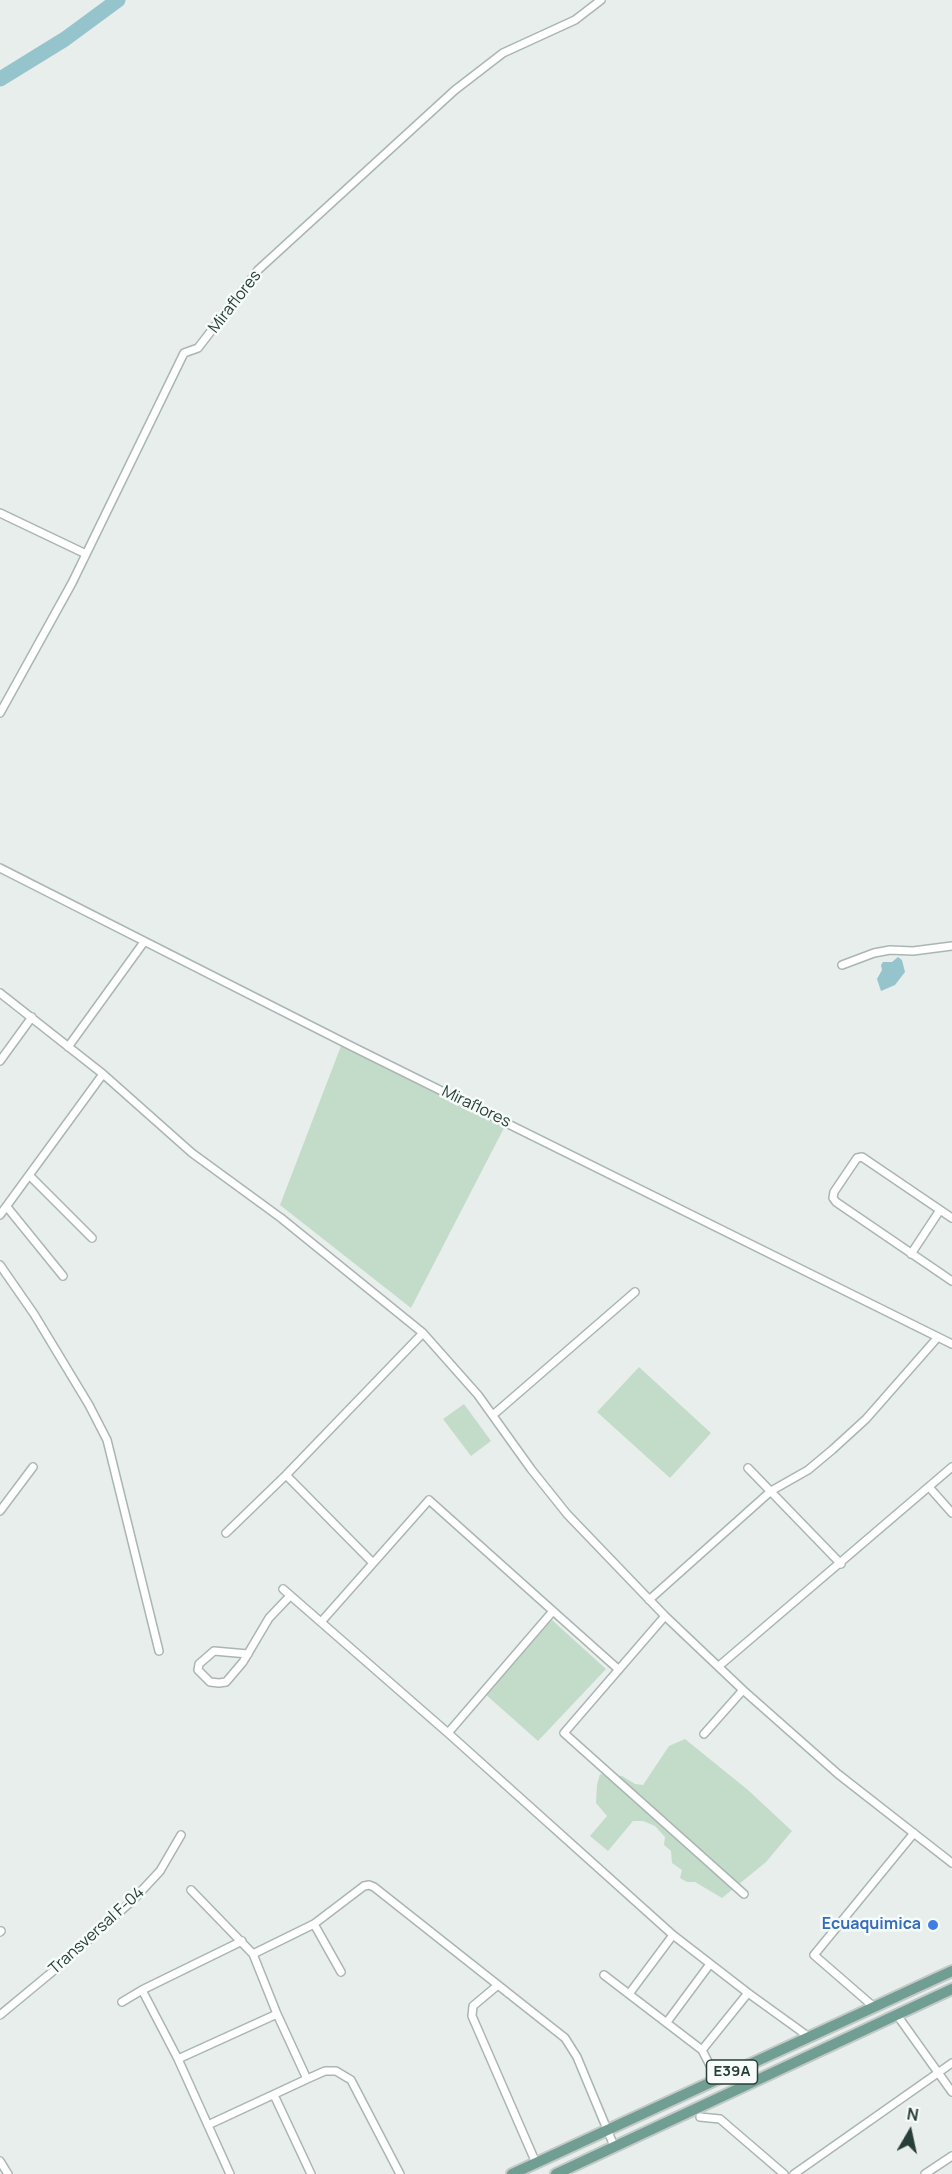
<!DOCTYPE html>
<html>
<head>
<meta charset="utf-8">
<style>
  body { margin:0 }
  #map { position:relative; width:952px; height:2174px; overflow:hidden; background:#e7eeeb; font-family:Manrope,sans-serif }
  canvas { display:block }
  .north { position:absolute; left:880px; top:2102px; width:60px; height:60px; -webkit-text-stroke:4px #f7fbf9; paint-order:stroke; rotate:9deg; font-size:16px; font-weight:700; line-height:24px; text-align:center; color:#273f38 }
  .north::after { content:''; display:block; margin:auto; width:21px; height:27px; background:#273f38; clip-path:polygon(50% 0,100% 100%,50% 72%,0 100%) }
</style>
</head>
<body>
<div id="map">
<canvas width="952" height="2174"></canvas>
<div class="north">N</div>
</div>
<script>
const context = document.querySelector('canvas').getContext('2d');
context.lineJoin = 'round';
function fillPath(path, color) { context.fillStyle = color; context.fill(path, 'evenodd'); }
const shape = rows => new Path2D(rows.map(r => 'M' + r).join(''));
function strokePath(path, color, width, dash) { context.strokeStyle = color; context.lineWidth = width; context.lineCap = dash ? 'butt' : 'round'; context.setLineDash(dash || []); context.stroke(path); }
function write(font, color, halo, rows, align = 'center') {
  context.font = font + ' Manrope,sans-serif'; context.lineWidth = 5; context.setLineDash([]); context.textBaseline = 'middle'; context.strokeStyle = halo; context.fillStyle = color; for (const [text, x, y, turn = 0] of rows) {
    context.save(); context.translate(x, y); context.rotate((+turn || 0) * Math.PI / 180); context.textAlign = isNaN(turn) ? turn : align; if (halo) context.strokeText(text, 0, 0); context.fillText(text, 0, 0); context.restore();
  }
}
fillPath(shape([
  [341,1046,505,1126,411,1308,280,1205],
  [639,1367,711,1433,670,1478,597,1412],
  [464,1404,491,1441,471,1456,443,1419],
  [552,1620,606,1669,538,1741,484,1693],
  [685,1739,748,1790,792,1831,766,1862,722,1898,695,1882,687,1882,680,1878,682,1870,672,1863,671,1851,664,1845,665,1837,655,1826,643,1821,633,1821,608,1851,590,1836,607,1816,596,1803,597,1785,600,1774,622,1776,635,1784,643,1785,669,1746]
]), '#c3dcca');
fillPath(shape([
  [898,957,902,960,905,972,895,985,881,991,877,979,882,970,881,965,883,962,892,962]
]), '#96c4cc');
strokePath(shape([
  [0,79,65,39,118,0]
]), '#96c4cc', 15);
const street = shape([
  [0,513,86,554],
  [0,713,72,583,184,353,198,348,258,270,455,90,503,53,575,20,601,0],
  [0,868,351,1046,952,1344],
  [842,965,874,953,890,950,913,951,952,946],
  [0,993,103,1074,192,1153,281,1218,423,1333,478,1395,531,1469,567,1514,665,1616,743,1690,838,1774,952,1863],
  [68,1047,144,942],
  [0,1061,32,1017],
  [30,1176,92,1238],
  [7,1207,63,1276],
  [0,1215,103,1074],
  [952,1218,862,1157,857,1158,834,1192,833,1198,836,1202,952,1281],
  [911,1254,940,1210],
  [0,1265,34,1314,89,1405,107,1440,159,1651],
  [493,1415,635,1292],
  [748,1468,841,1564],
  [286,1475,373,1563],
  [929,1487,952,1513],
  [0,1511,33,1467],
  [226,1533,286,1475,423,1333],
  [283,1589,448,1733,673,1935,748,1993,809,2037],
  [649,1600,771,1491,808,1470,832,1450,866,1419,938,1337],
  [665,1616,564,1733,744,1894],
  [321,1622,429,1500,553,1611],
  [248,1654,214,1651,199,1664,198,1670,210,1682,219,1683,226,1682,243,1662,269,1618,290,1596],
  [719,1666,952,1467],
  [448,1733,553,1611,618,1669],
  [704,1734,743,1690],
  [191,1890,253,1954,277,2014,307,2079,325,2071,336,2071,351,2080,400,2174],
  [314,1924,341,1972],
  [0,1932,1,1931],
  [253,1954,314,1924,364,1886,369,1885,374,1887,565,2038,577,2057,614,2146],
  [604,1975,702,2050,717,2079],
  [498,1985,473,2006,472,2016,536,2163],
  [142,1990,178,2059,230,2174],
  [629,1994,673,1935],
  [122,2002,142,1990,242,1941],
  [874,2007,814,1955,914,1833],
  [0,2015,58,1967,133,1900,160,1871,181,1835],
  [897,2015,952,2092],
  [667,2022,710,1964],
  [702,2050,748,1993],
  [178,2059,277,2014],
  [274,2095,311,2174],
  [700,2117,720,2119,784,2174],
  [208,2125,307,2079],
  [0,2161,8,2174],
  [794,2174,952,2063],
  [925,2174,952,2156]
]);
const primary = shape([
  [512,2174,952,1971],
  [556,2174,952,1989]
]);
strokePath(street, '#aab6b2', 10);
strokePath(primary, '#c3c9c7', 14);
strokePath(street, '#fff', 7);
strokePath(primary, '#709e93', 10);
for (const [x, y, r, color] of [
  [933,1925,6,"#3f7fe0"]
]) { const dot = new Path2D(); dot.arc(x, y, r, 0, 2 * Math.PI); context.fillStyle = color; context.fill(dot); strokePath(dot, '#f7fbf9', 2); }
for (const [x, y, w] of [
  [732,2072,51]
]) { const box = new Path2D(); box.roundRect(x - w / 2, y - 12, w, 24, 4.5); context.fillStyle = '#f7fbf9'; context.fill(box); strokePath(box, '#273f38', 1.5); }
write('bold 15px', '#273f38', null, [
  ["E39A",732,2072]
]);
write('16px', '#273f38', '#f7fbf9', [
  ["Miraflores",235,302,-52],
  ["Miraflores",476,1107,26],
  ["Transversal F-04",97,1931,-42]
]);
write('bold 16px', '#366cbe', '#f7fbf9', [
  ["Ecuaquimica",921,1925]
], 'right');
</script>
</body>
</html>
